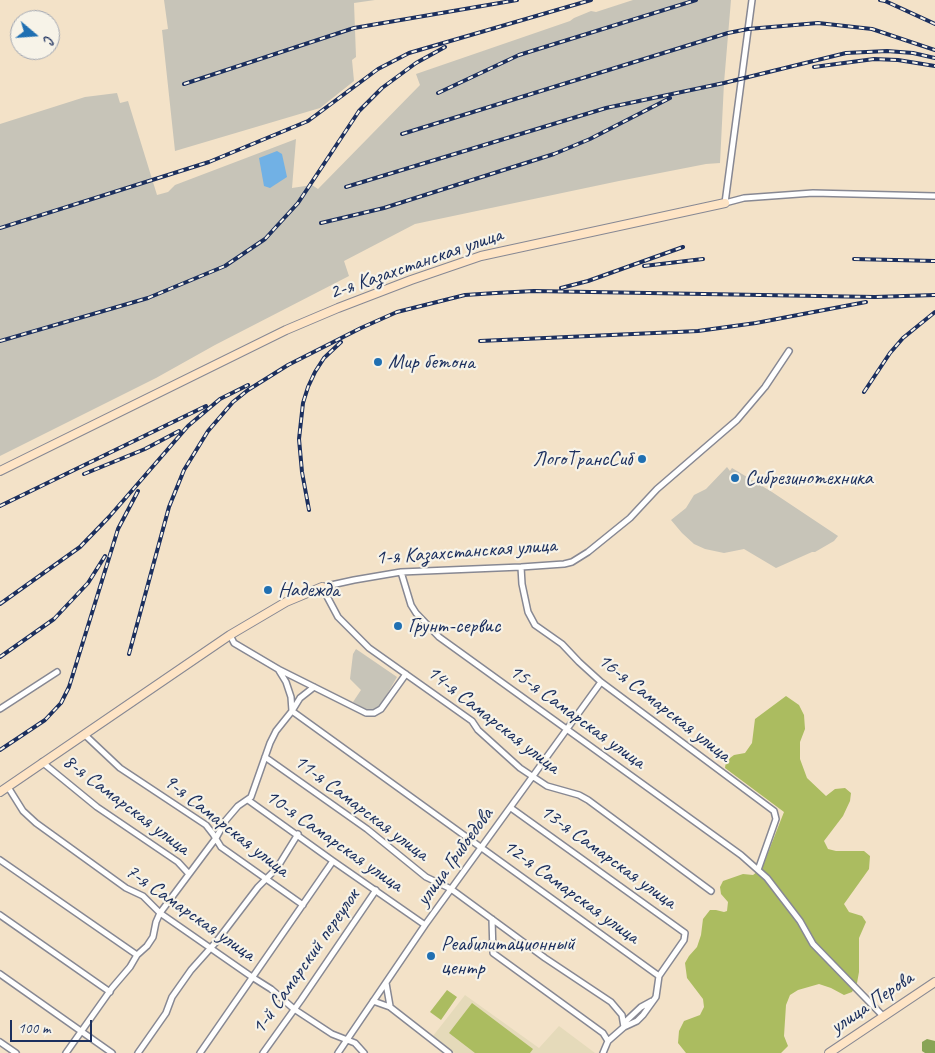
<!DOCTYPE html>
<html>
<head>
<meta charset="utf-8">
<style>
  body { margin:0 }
  #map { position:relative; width:935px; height:1053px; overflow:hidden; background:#f3e2c8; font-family:Caveat,sans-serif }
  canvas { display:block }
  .north { position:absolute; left:10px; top:10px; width:50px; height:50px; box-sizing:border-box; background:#f7f3e8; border:1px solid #9fa5b1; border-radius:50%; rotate:108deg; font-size:14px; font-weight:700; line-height:20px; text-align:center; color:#1b2f5e }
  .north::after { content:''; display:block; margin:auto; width:18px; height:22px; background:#1f6fb2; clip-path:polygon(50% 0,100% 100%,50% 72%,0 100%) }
  .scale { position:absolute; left:10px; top:1020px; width:82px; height:22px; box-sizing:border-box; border:2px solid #1b2f5e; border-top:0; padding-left:6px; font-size:15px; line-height:18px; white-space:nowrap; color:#1b2f5e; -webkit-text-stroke:4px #f7f3e8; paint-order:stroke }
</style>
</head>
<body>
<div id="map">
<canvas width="935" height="1053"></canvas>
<div class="north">С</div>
<div class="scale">100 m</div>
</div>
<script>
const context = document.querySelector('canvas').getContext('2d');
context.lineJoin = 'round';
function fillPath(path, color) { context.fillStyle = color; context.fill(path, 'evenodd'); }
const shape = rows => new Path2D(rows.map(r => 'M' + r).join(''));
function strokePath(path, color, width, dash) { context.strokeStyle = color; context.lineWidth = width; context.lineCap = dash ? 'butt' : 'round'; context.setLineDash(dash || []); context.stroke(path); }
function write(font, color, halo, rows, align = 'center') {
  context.font = font + ' Caveat,sans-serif'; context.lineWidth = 4.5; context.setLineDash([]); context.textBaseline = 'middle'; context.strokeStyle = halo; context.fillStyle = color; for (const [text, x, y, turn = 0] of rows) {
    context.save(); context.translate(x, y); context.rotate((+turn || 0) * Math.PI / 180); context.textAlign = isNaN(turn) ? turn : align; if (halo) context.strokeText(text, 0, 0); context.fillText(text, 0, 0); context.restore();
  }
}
fillPath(shape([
  [465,995,539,1048,559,1026,595,1053,455,1053,433,1036]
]), '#e5daba');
fillPath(shape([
  [164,0,375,0,354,3,356,57,352,60,354,81,320,108,175,151,162,30,168,29],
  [633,0,731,0,724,83,720,163,706,164,619,181,415,224,344,261,349,276,215,345,156,378,0,456,0,124,85,97,117,93,120,103,128,101,157,195,168,192,175,185,296,139,292,188,312,185,318,189,420,85,416,74,570,21,574,18,591,11,596,12],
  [727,467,730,471,732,468,772,492,838,536,834,541,815,552,812,552,776,568,744,549,724,553,705,549,694,544,682,533,671,520,686,508,694,495,706,489],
  [356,649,397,677,379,708,374,710,367,710,353,702,361,690,350,679,353,654]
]), '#c7c4b8');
fillPath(shape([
  [786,696,799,705,804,715,805,729,800,742,800,759,807,778,826,796,835,789,845,788,851,793,850,801,843,816,824,841,828,849,836,851,864,851,870,856,869,869,844,904,849,912,862,916,866,922,859,938,859,972,857,983,852,992,844,995,831,988,819,984,798,990,790,995,786,1005,784,1036,788,1046,781,1053,686,1053,678,1043,679,1031,684,1021,700,1015,704,1007,703,999,687,978,685,963,689,956,697,947,701,935,703,919,710,910,716,910,724,912,727,911,728,902,721,894,720,887,723,881,743,874,753,875,762,868,784,812,725,768,726,761,734,755,745,753,752,743,755,719],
  [447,990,457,997,441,1020,430,1012],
  [472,1003,533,1049,530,1053,475,1053,449,1033]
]), '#abbc60');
fillPath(shape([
  [927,1039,935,1041,935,1053,925,1053,922,1051,922,1042]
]), '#88a456');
fillPath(shape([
  [277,151,282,154,287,177,270,188,264,186,259,158]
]), '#71b1e5');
const street = shape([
  [752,0,725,203,744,198,813,193,935,196],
  [521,567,522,584,528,612,535,625,562,644,579,662,601,682,774,811,776,819,758,870],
  [401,572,411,605,416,613,439,637,741,855,767,878,800,921,813,944,883,1016],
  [230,635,234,643,278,669,366,713,374,713,381,709,406,674],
  [278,669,286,682,291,697,292,711,659,976],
  [0,709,57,672],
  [85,735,120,768,206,825,213,834,221,847,303,905],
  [265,757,367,829,426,877,451,889,545,958,611,1002,622,1015,624,1027],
  [42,762,97,807,178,862,189,874],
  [8,787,23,811,36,823,126,888,143,896,160,913,252,977,271,989,294,1009,332,1034,355,1043,364,1053],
  [248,800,333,861,425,925],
  [511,808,685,933,684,940,659,976,656,997,643,1015,637,1021,624,1027,608,1041,603,1053],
  [0,860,137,955],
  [711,891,588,800,579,795,547,786,520,768,478,730,472,721,369,648,338,617,322,587,354,580,401,572,521,567,564,564,572,562,588,552,630,518,657,489,737,420,765,387,789,351],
  [0,915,110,992],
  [492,919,493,953,603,1033,608,1041],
  [0,974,112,1053],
  [386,983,390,1006],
  [373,1001,390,1007,449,1053],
  [624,1023,641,1007,652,1001],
  [0,1042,16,1053],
  [66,1053,112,988,130,967,137,955,147,946,153,937,156,922,160,913,216,838,226,820,238,806,251,797,270,743,276,731,292,711,300,698,314,687],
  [138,1053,166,1013,172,997,191,970,216,942,258,887,277,868,298,834],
  [200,1053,333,861],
  [263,1053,301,1000,376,890],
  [338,1053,425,925,601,682]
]);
const secondary = shape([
  [0,471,286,330,338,308,411,280,481,256,725,203],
  [0,792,230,635,286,602,322,587],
  [829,1053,935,982]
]);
strokePath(street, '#878893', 8);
strokePath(secondary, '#878893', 10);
strokePath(street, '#fff', 5);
strokePath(secondary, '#fee4c5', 8);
const rail = shape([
  [880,0,885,1,935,24],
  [814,67,874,59,898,60,935,66],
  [184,84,354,28,517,0],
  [438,93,519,55,696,0],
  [402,134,728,33,748,29,818,23,872,29,935,50],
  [346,187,606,108,724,83,846,53,887,51,913,53,935,58],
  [321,223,384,208,554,154,590,139,670,98],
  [0,228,209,162,308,121,378,69,409,53,591,0],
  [854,259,935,261],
  [644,266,703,259],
  [561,288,588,281,683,247],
  [0,341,148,298,225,266,265,239,298,203,359,111,382,88,416,63,445,47],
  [480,341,698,331,756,323,866,302],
  [864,392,890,353,903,338,935,312],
  [84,474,145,449,179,431],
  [0,506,206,406],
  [309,510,302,472,299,439,303,403,308,387,315,372,324,358,341,342],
  [0,604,80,547,109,517,188,426,220,399,248,385],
  [129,654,169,507,184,470,208,431,233,402,248,390,288,365,361,328,397,312,465,295,496,293,534,291,875,297,935,295],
  [0,657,54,619,88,583,105,556],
  [0,750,45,720,61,703,69,687,118,529,138,491]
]);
strokePath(rail, '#1b2f5e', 4);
strokePath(rail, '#f7f3e8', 2, [5.5]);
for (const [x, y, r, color] of [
  [378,362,5,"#1f6fb2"],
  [642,459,5,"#1f6fb2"],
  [735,478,5,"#1f6fb2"],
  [268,590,5,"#1f6fb2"],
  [398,626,5,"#1f6fb2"],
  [431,956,5,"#1f6fb2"]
]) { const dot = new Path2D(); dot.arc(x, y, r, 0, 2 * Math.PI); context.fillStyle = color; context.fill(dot); strokePath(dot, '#f7f3e8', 2); }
write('21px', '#1b2f5e', '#f7f3e8', [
  ["2-я Казахстанская улица",416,264,-19],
  ["1-я Казахстанская улица",466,552,-4],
  ["16-я Самарская улица",664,708,38],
  ["15-я Самарская улица",577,717,36],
  ["14-я Самарская улица",493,720,38],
  ["8-я Самарская улица",126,805,37],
  ["11-я Самарская улица",361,808,37],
  ["9-я Самарская улица",226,826,38],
  ["10-я Самарская улица",334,841,35],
  ["улица Грибоедова",455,857,-54],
  ["13-я Самарская улица",608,857,36],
  ["12-я Самарская улица",571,892,36],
  ["7-я Самарская улица",190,913,35],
  ["1-й Самарский переулок",306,962,-55],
  ["улица Перова",872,1003,-34]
]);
write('21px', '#1b2f5e', '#f7f3e8', [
  ["Мир бетона",388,362],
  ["ЛогоТрансСиб",632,459,"right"],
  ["Сибрезинотехника",745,478],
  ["Надежда",278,590],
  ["Грунт-сервис",408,626],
  ["Реабилитационный",441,944],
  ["центр",441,968]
], 'left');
</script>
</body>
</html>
